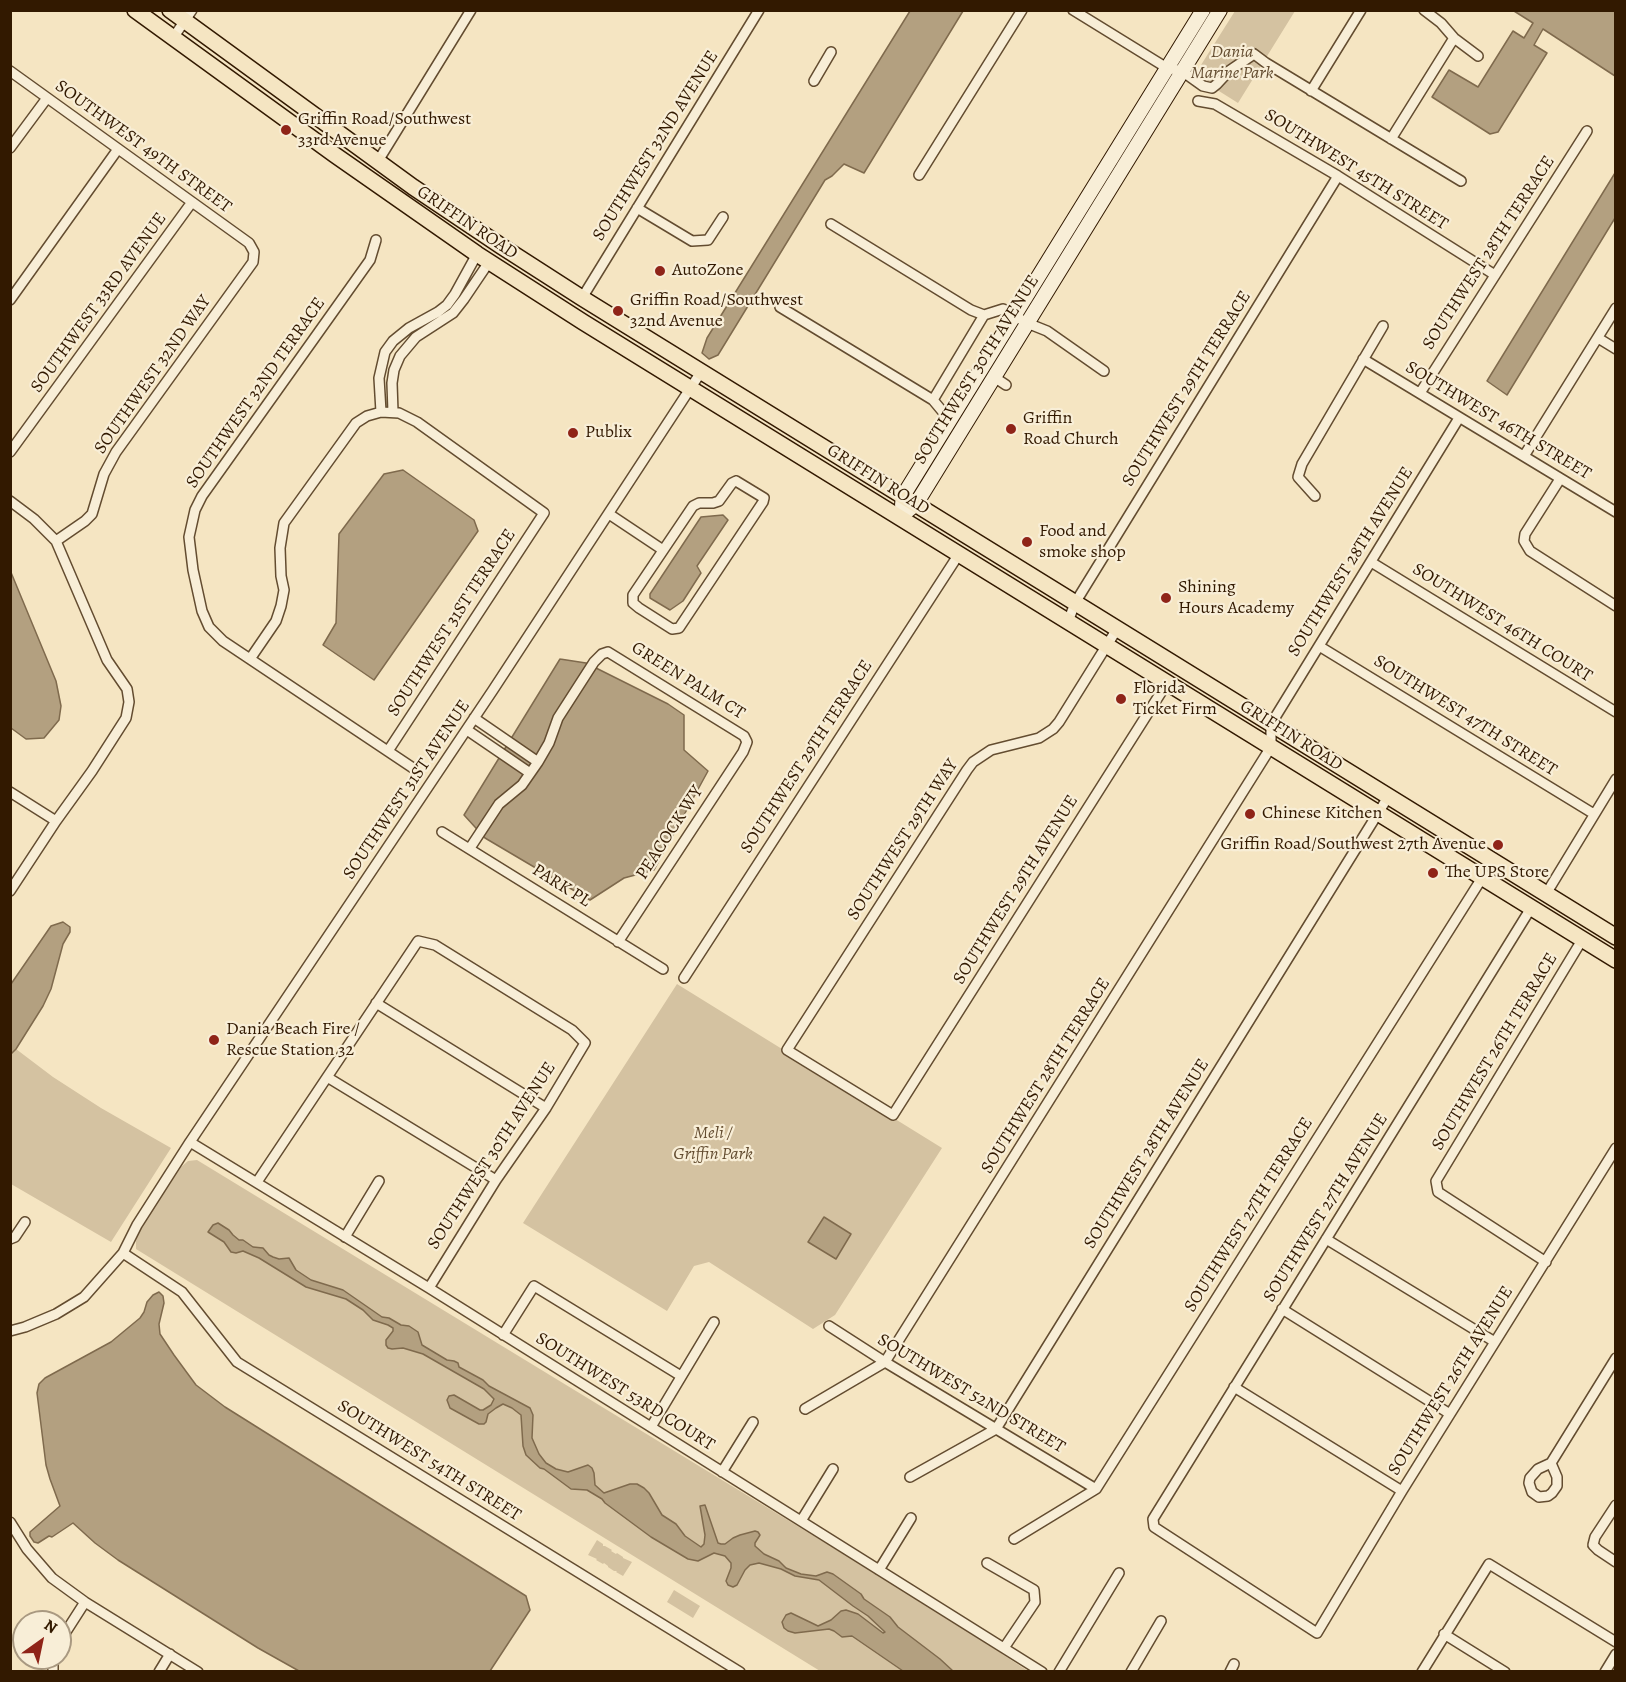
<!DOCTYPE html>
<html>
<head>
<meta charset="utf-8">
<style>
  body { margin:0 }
  #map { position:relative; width:1626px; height:1682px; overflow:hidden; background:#f5e5c2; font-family:Alegreya,serif }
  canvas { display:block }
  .frame { position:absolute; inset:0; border:12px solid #321900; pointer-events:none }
  .north { position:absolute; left:12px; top:1610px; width:60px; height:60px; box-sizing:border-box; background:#f8eed7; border:2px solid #a99981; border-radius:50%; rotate:33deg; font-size:16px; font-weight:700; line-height:24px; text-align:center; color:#321900 }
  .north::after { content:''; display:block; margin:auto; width:21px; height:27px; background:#8f2418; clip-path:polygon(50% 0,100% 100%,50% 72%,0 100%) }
</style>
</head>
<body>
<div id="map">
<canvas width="1626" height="1682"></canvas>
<div class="frame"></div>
<div class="north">N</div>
</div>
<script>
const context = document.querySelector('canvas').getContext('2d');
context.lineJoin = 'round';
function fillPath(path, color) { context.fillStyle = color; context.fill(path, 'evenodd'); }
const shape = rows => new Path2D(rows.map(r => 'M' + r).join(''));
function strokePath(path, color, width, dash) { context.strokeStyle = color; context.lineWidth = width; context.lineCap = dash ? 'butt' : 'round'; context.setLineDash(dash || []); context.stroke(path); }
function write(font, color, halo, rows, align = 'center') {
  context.font = font + ' Alegreya,serif'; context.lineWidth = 4.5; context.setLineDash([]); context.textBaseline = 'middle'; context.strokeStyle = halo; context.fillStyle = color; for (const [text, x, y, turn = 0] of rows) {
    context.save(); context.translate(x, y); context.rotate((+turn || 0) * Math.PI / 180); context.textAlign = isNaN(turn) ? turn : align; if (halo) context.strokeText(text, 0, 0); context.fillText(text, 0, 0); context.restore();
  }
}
fillPath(shape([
  [1235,11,1295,11,1238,103,1203,81,1201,65],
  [677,984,942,1148,835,1315,813,1329,709,1262,694,1266,667,1311,523,1223],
  [16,1049,53,1077,101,1108,171,1148,111,1242,11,1184,10,1054],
  [197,1160,932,1608,1028,1671,820,1671,136,1249,136,1241,139,1231,181,1167,188,1161],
  [597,1540,603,1544,603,1546,605,1546,612,1550,611,1551,616,1554,617,1553,623,1557,623,1558,632,1562,623,1576,616,1572,617,1571,614,1571,608,1567,608,1566,604,1563,603,1564,596,1560,597,1559,588,1555],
  [674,1590,700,1606,693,1618,667,1602]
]), '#d4c2a1');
const water = shape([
  [910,11,963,11,864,173,844,164,832,176,825,180,718,355,709,359,702,353,707,338,910,11],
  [1514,11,1615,11,1615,76,1543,29,1534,45,1547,53,1498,132,1490,134,1432,97,1449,70,1478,87,1513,31,1524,38,1533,23,1514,11],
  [1615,173,1615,218,1507,395,1487,381,1615,173],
  [403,470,474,520,478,531,374,680,323,645,336,623,339,534,384,474,403,470],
  [723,515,728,520,697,566,701,573,683,601,670,610,650,598,650,594,701,517,723,515],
  [10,570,56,681,61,706,59,720,44,738,26,739,11,728,10,570],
  [560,659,586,663,668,704,684,715,684,750,708,771,654,870,624,878,590,900,485,838,464,815,560,659],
  [63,922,70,927,70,932,63,944,51,989,43,1006,16,1049,11,1054,11,984,51,926,63,922],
  [824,1217,851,1234,836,1259,808,1242,824,1217],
  [218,1223,229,1230,233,1235,239,1240,243,1240,253,1247,263,1248,269,1255,273,1257,279,1259,289,1258,296,1270,311,1280,343,1290,382,1317,389,1318,401,1325,409,1326,418,1332,422,1345,447,1360,454,1361,458,1363,459,1367,483,1380,489,1386,530,1408,533,1415,532,1438,539,1454,546,1463,556,1469,568,1472,588,1465,592,1468,594,1473,595,1485,604,1493,630,1484,637,1484,644,1488,649,1493,662,1515,676,1524,685,1536,701,1547,704,1544,705,1535,700,1506,705,1505,718,1543,721,1544,725,1544,733,1538,740,1535,755,1531,758,1532,760,1535,755,1543,755,1546,764,1554,779,1561,786,1568,801,1574,816,1576,827,1572,833,1574,861,1594,864,1599,890,1617,898,1627,940,1659,953,1671,903,1671,852,1636,842,1637,834,1631,829,1629,795,1633,788,1631,784,1628,782,1622,786,1615,791,1613,818,1626,831,1620,841,1611,846,1610,858,1614,883,1633,885,1632,868,1616,853,1606,819,1580,795,1576,781,1569,759,1563,750,1565,745,1570,737,1585,733,1587,728,1585,726,1581,731,1568,731,1563,725,1556,714,1553,698,1561,688,1559,651,1537,605,1503,602,1499,587,1490,571,1489,544,1469,540,1468,526,1455,523,1446,521,1415,512,1408,503,1404,496,1408,488,1414,486,1422,484,1424,479,1424,450,1408,447,1400,449,1396,454,1395,480,1410,483,1410,491,1405,494,1399,484,1389,423,1354,403,1348,392,1349,388,1348,386,1345,386,1340,393,1331,393,1328,388,1325,373,1320,363,1310,346,1299,306,1287,259,1258,243,1251,236,1253,231,1252,224,1242,208,1232,213,1225,218,1223],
  [159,1292,163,1296,164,1303,159,1324,160,1334,174,1355,196,1385,225,1407,526,1596,530,1610,490,1671,299,1671,258,1648,118,1560,95,1543,73,1523,52,1537,49,1536,38,1543,34,1542,30,1536,30,1532,60,1506,50,1479,46,1465,37,1393,39,1384,45,1378,111,1342,140,1318,144,1312,147,1302,153,1295,159,1292]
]);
fillPath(water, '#b3a080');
strokePath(water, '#7f6a4d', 1.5);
const minor = shape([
  [1073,10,1167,68,1182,71,1203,86,1212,88,1217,84,1229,71,1254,54,1266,63,1461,181],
  [1424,10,1441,23,1454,38,1478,56],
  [173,38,192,10],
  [10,71,249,243,254,252,253,262,116,452,104,474,92,514,85,521,56,541],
  [814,81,831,52],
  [1311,91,1361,10],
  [1198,101,1215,104,1338,176,1495,275],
  [1391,139,1454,38],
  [10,148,47,98],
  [378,161,471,10],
  [919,175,1022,10],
  [637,208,692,241,708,240,723,217],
  [831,224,971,310,984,315,1003,309,1027,323,1047,331,1104,371],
  [376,240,370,260,202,496,195,510,189,537,193,570,202,611,209,627,223,641,413,768],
  [582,298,759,10],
  [10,300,118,149],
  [780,307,933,400,943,412,949,422],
  [1598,338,1616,349],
  [1363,359,1616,512],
  [994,377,1006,385],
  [1420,393,1587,131],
  [933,400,984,315],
  [381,412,379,378,385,352,393,341,409,328,438,312,447,305,455,294,477,254],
  [393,412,392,383,394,370,400,356,416,337,453,313,464,299,489,262],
  [10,452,192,202],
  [1524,456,1616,308],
  [1560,479,1525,534,1524,541,1530,551,1616,606],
  [736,481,764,498,763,502,679,628,672,629,639,608,633,603,633,595,693,506,699,503,713,503,719,501,732,483,736,481],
  [1315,496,1298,477,1302,464,1383,326],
  [10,501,34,519,56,541,107,660,127,689,129,702,126,718,92,771,56,821,10,891],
  [609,514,663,550],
  [1371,562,1616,712],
  [1068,622,1075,603,1338,176],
  [1117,629,1059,722,1053,729,1039,738,991,750,973,762,967,770,787,1050,893,1115,1167,683],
  [1319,646,1594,814],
  [250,659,276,621,281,606,284,590,281,576,280,548,284,523,356,423,367,416,381,412,399,413,417,422,544,513,388,751],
  [474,718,538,762],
  [467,730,530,773],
  [10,792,56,821],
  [442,832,663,969],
  [470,848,499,804,522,785,538,762,549,743,558,718,594,662,602,654,608,652,744,736,747,742,743,752,618,942],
  [1546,894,1616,779],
  [1531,908,1153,1519,1154,1527,1317,1633,1402,1491,1616,1148],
  [684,978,959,554],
  [376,1003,546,1108],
  [327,1077,496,1180],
  [190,1142,429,1288,1042,1672],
  [257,1182,418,941,435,945,572,1030,585,1043,546,1108,496,1180,429,1288],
  [345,1237,379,1181],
  [10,1239,15,1237,25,1222],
  [1326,1239,1495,1342],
  [123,1253,182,1292,237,1362,740,1672],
  [1546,1262,1438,1192,1436,1181,1582,940],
  [1282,1309,1450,1414],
  [829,1326,885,1362,1096,1489],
  [10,1331,25,1327,56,1314,84,1297,123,1253,137,1225,190,1142,493,690,701,372],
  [503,1335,534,1286,681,1376],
  [1234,1387,1402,1491],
  [805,1409,885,1362,1271,747,1271,724,1459,418],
  [651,1427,714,1322],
  [1551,1463,1557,1477,1557,1486,1552,1493,1548,1496,1539,1497,1532,1492,1529,1483,1530,1478,1538,1469,1551,1463,1616,1358],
  [722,1472,753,1422],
  [910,1477,996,1429,1388,797],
  [1616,1505,1595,1537,1593,1545,1598,1550,1616,1562],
  [801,1521,833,1469],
  [10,1522,27,1549,52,1578,85,1602,198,1672],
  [1014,1539,1096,1489,1482,878],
  [987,1563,1034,1590,1035,1602,1004,1648],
  [879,1570,911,1518],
  [1444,1634,1505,1672],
  [60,1641,85,1602],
  [53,1658,53,1672],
  [159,1672,170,1654],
  [1059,1672,1119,1573],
  [1131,1672,1161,1621],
  [1230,1672,1234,1664],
  [1422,1672,1489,1564,1616,1642],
  [1605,1672,1616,1654]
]);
const secondary = shape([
  [902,505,903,496,1203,10],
  [900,517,916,504,1220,10]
]);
const primary = shape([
  [135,10,335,155,477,254,583,322,1616,960],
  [170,10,413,187,501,246,582,298,1616,937]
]);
strokePath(minor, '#634c30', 12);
strokePath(secondary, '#321900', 16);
strokePath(primary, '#321900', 18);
strokePath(minor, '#f8eed7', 9);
strokePath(secondary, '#f8eed7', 14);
strokePath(primary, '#f5e5c2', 15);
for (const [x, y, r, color] of [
  [286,130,6,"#8f2418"],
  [660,271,6,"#8f2418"],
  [618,311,6,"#8f2418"],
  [1011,429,6,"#8f2418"],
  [573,433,6,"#8f2418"],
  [1027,542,6,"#8f2418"],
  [1166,598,6,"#8f2418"],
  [1121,699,6,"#8f2418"],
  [1250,814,6,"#8f2418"],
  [1498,845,6,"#8f2418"],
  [1433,873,6,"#8f2418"],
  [214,1040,6,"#8f2418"]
]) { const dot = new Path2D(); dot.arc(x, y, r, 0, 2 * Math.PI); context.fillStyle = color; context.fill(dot); strokePath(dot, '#f8eed7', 2); }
write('italic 18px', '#634c30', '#f8eed7', [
  ["Dania",1232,53],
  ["Marine Park",1232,74],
  ["Meli /",713,1134],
  ["Griffin Park",713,1155]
]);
write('18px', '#321900', '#f8eed7', [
  ["Griffin Road/Southwest",298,120],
  ["33rd Avenue",298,141],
  ["AutoZone",672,271],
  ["Griffin Road/Southwest",630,301],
  ["32nd Avenue",630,322],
  ["Griffin",1023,419],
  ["Road Church",1023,440],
  ["Publix",585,433],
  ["Food and",1039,532],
  ["smoke shop",1039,553],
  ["Shining",1178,588],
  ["Hours Academy",1178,609],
  ["Florida",1133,689],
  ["Ticket Firm",1133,710],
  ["Chinese Kitchen",1262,814],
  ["Griffin Road/Southwest 27th Avenue",1486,845,"right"],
  ["The UPS Store",1445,873],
  ["Dania Beach Fire /",226,1030],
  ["Rescue Station 32",226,1051]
], 'left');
write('18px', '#321900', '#f8eed7', [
  ["SOUTHWEST 32ND AVENUE",656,146,-58],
  ["SOUTHWEST 49TH STREET",143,147,36],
  ["SOUTHWEST 45TH STREET",1356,170,32],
  ["GRIFFIN ROAD",467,223,34],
  ["SOUTHWEST 28TH TERRACE",1489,253,-57],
  ["SOUTHWEST 33RD AVENUE",99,303,-54],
  ["SOUTHWEST 30TH AVENUE",977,370,-58],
  ["SOUTHWEST 32ND WAY",153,375,-55],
  ["SOUTHWEST 29TH TERRACE",1187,389,-58],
  ["SOUTHWEST 32ND TERRACE",256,393,-55],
  ["SOUTHWEST 46TH STREET",1498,421,31],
  ["GRIFFIN ROAD",878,480,32],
  ["SOUTHWEST 28TH AVENUE",1351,562,-58],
  ["SOUTHWEST 31ST TERRACE",452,623,-57],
  ["SOUTHWEST 46TH COURT",1502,623,32],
  ["GREEN PALM CT",688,681,32],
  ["SOUTHWEST 47TH STREET",1465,716,32],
  ["GRIFFIN ROAD",1291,736,32],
  ["SOUTHWEST 29TH TERRACE",807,757,-57],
  ["SOUTHWEST 31ST AVENUE",407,790,-56],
  ["PEACOCK WY",670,833,-57],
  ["SOUTHWEST 29TH WAY",903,840,-57],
  ["PARK PL",561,886,32],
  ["SOUTHWEST 29TH AVENUE",1016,890,-58],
  ["SOUTHWEST 26TH TERRACE",1495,1052,-59],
  ["SOUTHWEST 28TH TERRACE",1046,1076,-58],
  ["SOUTHWEST 28TH AVENUE",1147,1154,-58],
  ["SOUTHWEST 30TH AVENUE",492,1156,-57],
  ["SOUTHWEST 27TH AVENUE",1326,1208,-58],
  ["SOUTHWEST 27TH TERRACE",1249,1215,-58],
  ["SOUTHWEST 26TH AVENUE",1451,1381,-58],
  ["SOUTHWEST 53RD COURT",625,1392,32],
  ["SOUTHWEST 52ND STREET",971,1394,31],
  ["SOUTHWEST 54TH STREET",429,1461,32]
]);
</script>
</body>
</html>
